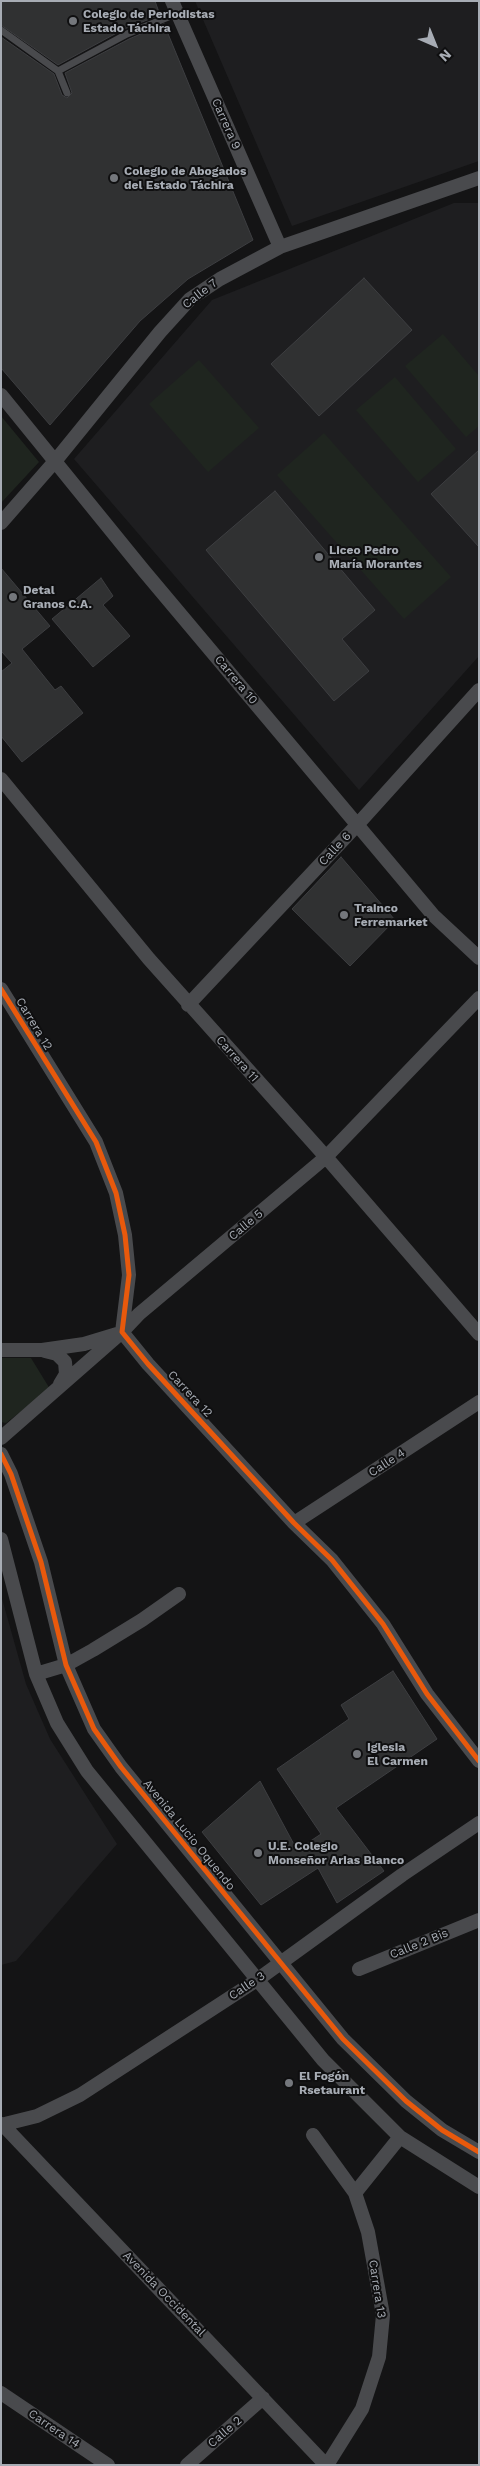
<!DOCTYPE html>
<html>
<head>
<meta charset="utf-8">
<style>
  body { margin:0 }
  #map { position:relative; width:480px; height:2466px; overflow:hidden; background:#141415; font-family:"Work Sans",sans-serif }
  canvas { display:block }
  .frame { position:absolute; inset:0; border:2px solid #a7acb4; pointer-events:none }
  .north { position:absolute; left:410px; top:20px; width:50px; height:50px; -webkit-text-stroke:4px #0f0f10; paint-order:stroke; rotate:136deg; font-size:14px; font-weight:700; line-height:20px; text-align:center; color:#a7acb4 }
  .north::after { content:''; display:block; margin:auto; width:18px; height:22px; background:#a7acb4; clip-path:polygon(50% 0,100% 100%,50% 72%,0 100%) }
</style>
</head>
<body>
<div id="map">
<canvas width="480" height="2466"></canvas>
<div class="frame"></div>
<div class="north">N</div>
</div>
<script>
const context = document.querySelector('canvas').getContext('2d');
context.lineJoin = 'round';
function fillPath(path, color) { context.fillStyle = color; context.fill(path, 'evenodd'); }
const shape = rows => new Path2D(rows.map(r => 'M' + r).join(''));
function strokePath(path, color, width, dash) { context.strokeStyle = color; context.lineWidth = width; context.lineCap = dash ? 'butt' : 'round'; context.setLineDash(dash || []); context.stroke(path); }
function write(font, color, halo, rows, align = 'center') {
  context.font = font + ' "Work Sans",sans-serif'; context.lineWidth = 4; context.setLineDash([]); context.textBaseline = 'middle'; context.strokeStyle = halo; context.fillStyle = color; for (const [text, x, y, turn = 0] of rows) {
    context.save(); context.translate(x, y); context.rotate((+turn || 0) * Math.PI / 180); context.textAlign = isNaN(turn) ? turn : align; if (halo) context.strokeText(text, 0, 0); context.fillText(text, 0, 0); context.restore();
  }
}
fillPath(shape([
  [195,1,479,1,479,161,292,226],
  [454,203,479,203,479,656,359,790,74,459,212,300],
  [1,1595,26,1684,50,1739,117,1844,16,1961,1,1965]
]), '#1e1e20');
fillPath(shape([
  [443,334,479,376,479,426,466,437,405,366],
  [199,360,259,428,208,472,149,404],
  [395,377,456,449,418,482,356,410],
  [1,416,39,462,1,503],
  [324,433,451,577,404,619,277,475],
  [1,1358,31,1358,50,1389,6,1423,1,1422]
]), '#1f251f');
const building = shape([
  [1,1,155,1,160,15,124,29,58,65,1,25,1,1],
  [164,24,253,240,188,279,140,321,50,425,1,368,1,37,54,74,62,95,67,98,72,93,65,73,129,39,164,24],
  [364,278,412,330,319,416,271,364,364,278],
  [479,450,479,547,431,494,479,450],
  [275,491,375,610,342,639,369,671,334,701,206,550,275,491],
  [1,568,50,626,22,649,55,690,61,686,83,713,22,762,1,736,1,672,12,663,1,651,1,568],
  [101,578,113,596,103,605,130,636,93,667,52,619,101,578],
  [341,857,395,920,350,966,292,909,341,857],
  [393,1671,437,1739,336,1808,384,1871,337,1903,318,1868,261,1905,202,1832,260,1781,297,1850,321,1834,277,1769,349,1719,341,1705,393,1671]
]);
fillPath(building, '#303132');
strokePath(building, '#3d3e41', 1);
strokePath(shape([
  [1,30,58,71,67,93],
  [58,71,127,34,178,13]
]), '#494a4d', 7);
strokePath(shape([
  [172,1,280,247],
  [1,395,144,571,433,915,479,958],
  [1,523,56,460,160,332,190,299,220,279,280,247,479,178],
  [1,779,149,959,326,1157,479,1334],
  [1,989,96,1142,116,1193,125,1235,129,1275,122,1332,148,1364,294,1523,332,1560,383,1624,427,1694,479,1761],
  [188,1005,358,824,479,690],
  [1,1350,42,1350,84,1344,117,1334],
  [45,1351,57,1354,65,1362,66,1374,60,1384],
  [1,1438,122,1332,139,1314,326,1157,479,998],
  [1,1454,11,1474,41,1562,66,1665,94,1729,121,1767,343,2039,406,2101,442,2130,479,2152],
  [294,1523,479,1402],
  [1,1539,36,1674,57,1723,87,1771,323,2060,400,2137,479,2187],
  [36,1674,66,1665,93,1650,142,1620,179,1594],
  [359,1969,479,1920],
  [2,2124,326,2465],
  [1,2125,37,2116,80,2095,257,1980,402,1875,479,1823],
  [313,2135,355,2193],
  [1,2393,108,2465],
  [187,2465,263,2398],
  [327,2465,362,2409,379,2357,383,2315,368,2232,355,2193,400,2137]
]), '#494a4d', 14);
strokePath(shape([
  [1,989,96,1142,116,1193,125,1235,129,1275,122,1332,148,1364,294,1523,332,1560,383,1624,427,1694,479,1761],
  [1,1454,11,1474,41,1562,66,1665,94,1729,121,1767,343,2039,406,2101,442,2130,479,2152]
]), '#e8590c', 5);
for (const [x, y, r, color] of [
  [73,21,5,"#74777c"],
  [114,178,5,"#74777c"],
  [319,557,5,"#74777c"],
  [13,597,5,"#74777c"],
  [344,915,5,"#74777c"],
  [357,1754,5,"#74777c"],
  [258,1853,5,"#74777c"],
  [289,2083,5,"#74777c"]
]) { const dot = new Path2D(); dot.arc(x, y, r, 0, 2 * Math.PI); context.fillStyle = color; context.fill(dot); strokePath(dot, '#0f0f10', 2); }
write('bold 12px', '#a7acb4', '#0f0f10', [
  ["Colegio de Periodistas",83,14],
  ["Estado Táchira",83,28],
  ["Colegio de Abogados",124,171],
  ["del Estado Táchira",124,185],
  ["Liceo Pedro",329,550],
  ["María Morantes",329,564],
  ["Detal",23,590],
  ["Granos C.A.",23,604],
  ["Trainco",354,908],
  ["Ferremarket",354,922],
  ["Iglesia",367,1747],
  ["El Carmen",367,1761],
  ["U.E. Colegio",268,1846],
  ["Monseñor Arias Blanco",268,1860],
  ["El Fogón",299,2076],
  ["Rsetaurant",299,2090]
], 'left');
write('12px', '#a7acb4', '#0f0f10', [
  ["Carrera 9",226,124,66],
  ["Calle 7",200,294,-38],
  ["Carrera 10",236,680,50],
  ["Calle 6",335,849,-47],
  ["Carrera 12",34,1024,59],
  ["Carrera 11",237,1059,48],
  ["Calle 5",246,1225,-40],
  ["Carrera 12",190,1394,47],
  ["Calle 4",387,1463,-33],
  ["Avenida Lucio Oquendo",189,1835,51],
  ["Calle 2 Bis",419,1944,-22],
  ["Calle 3",247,1986,-34],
  ["Carrera 13",377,2289,81],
  ["Avenida Occidental",164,2294,46],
  ["Carrera 14",54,2429,34],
  ["Calle 2",225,2432,-41]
]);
</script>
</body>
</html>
